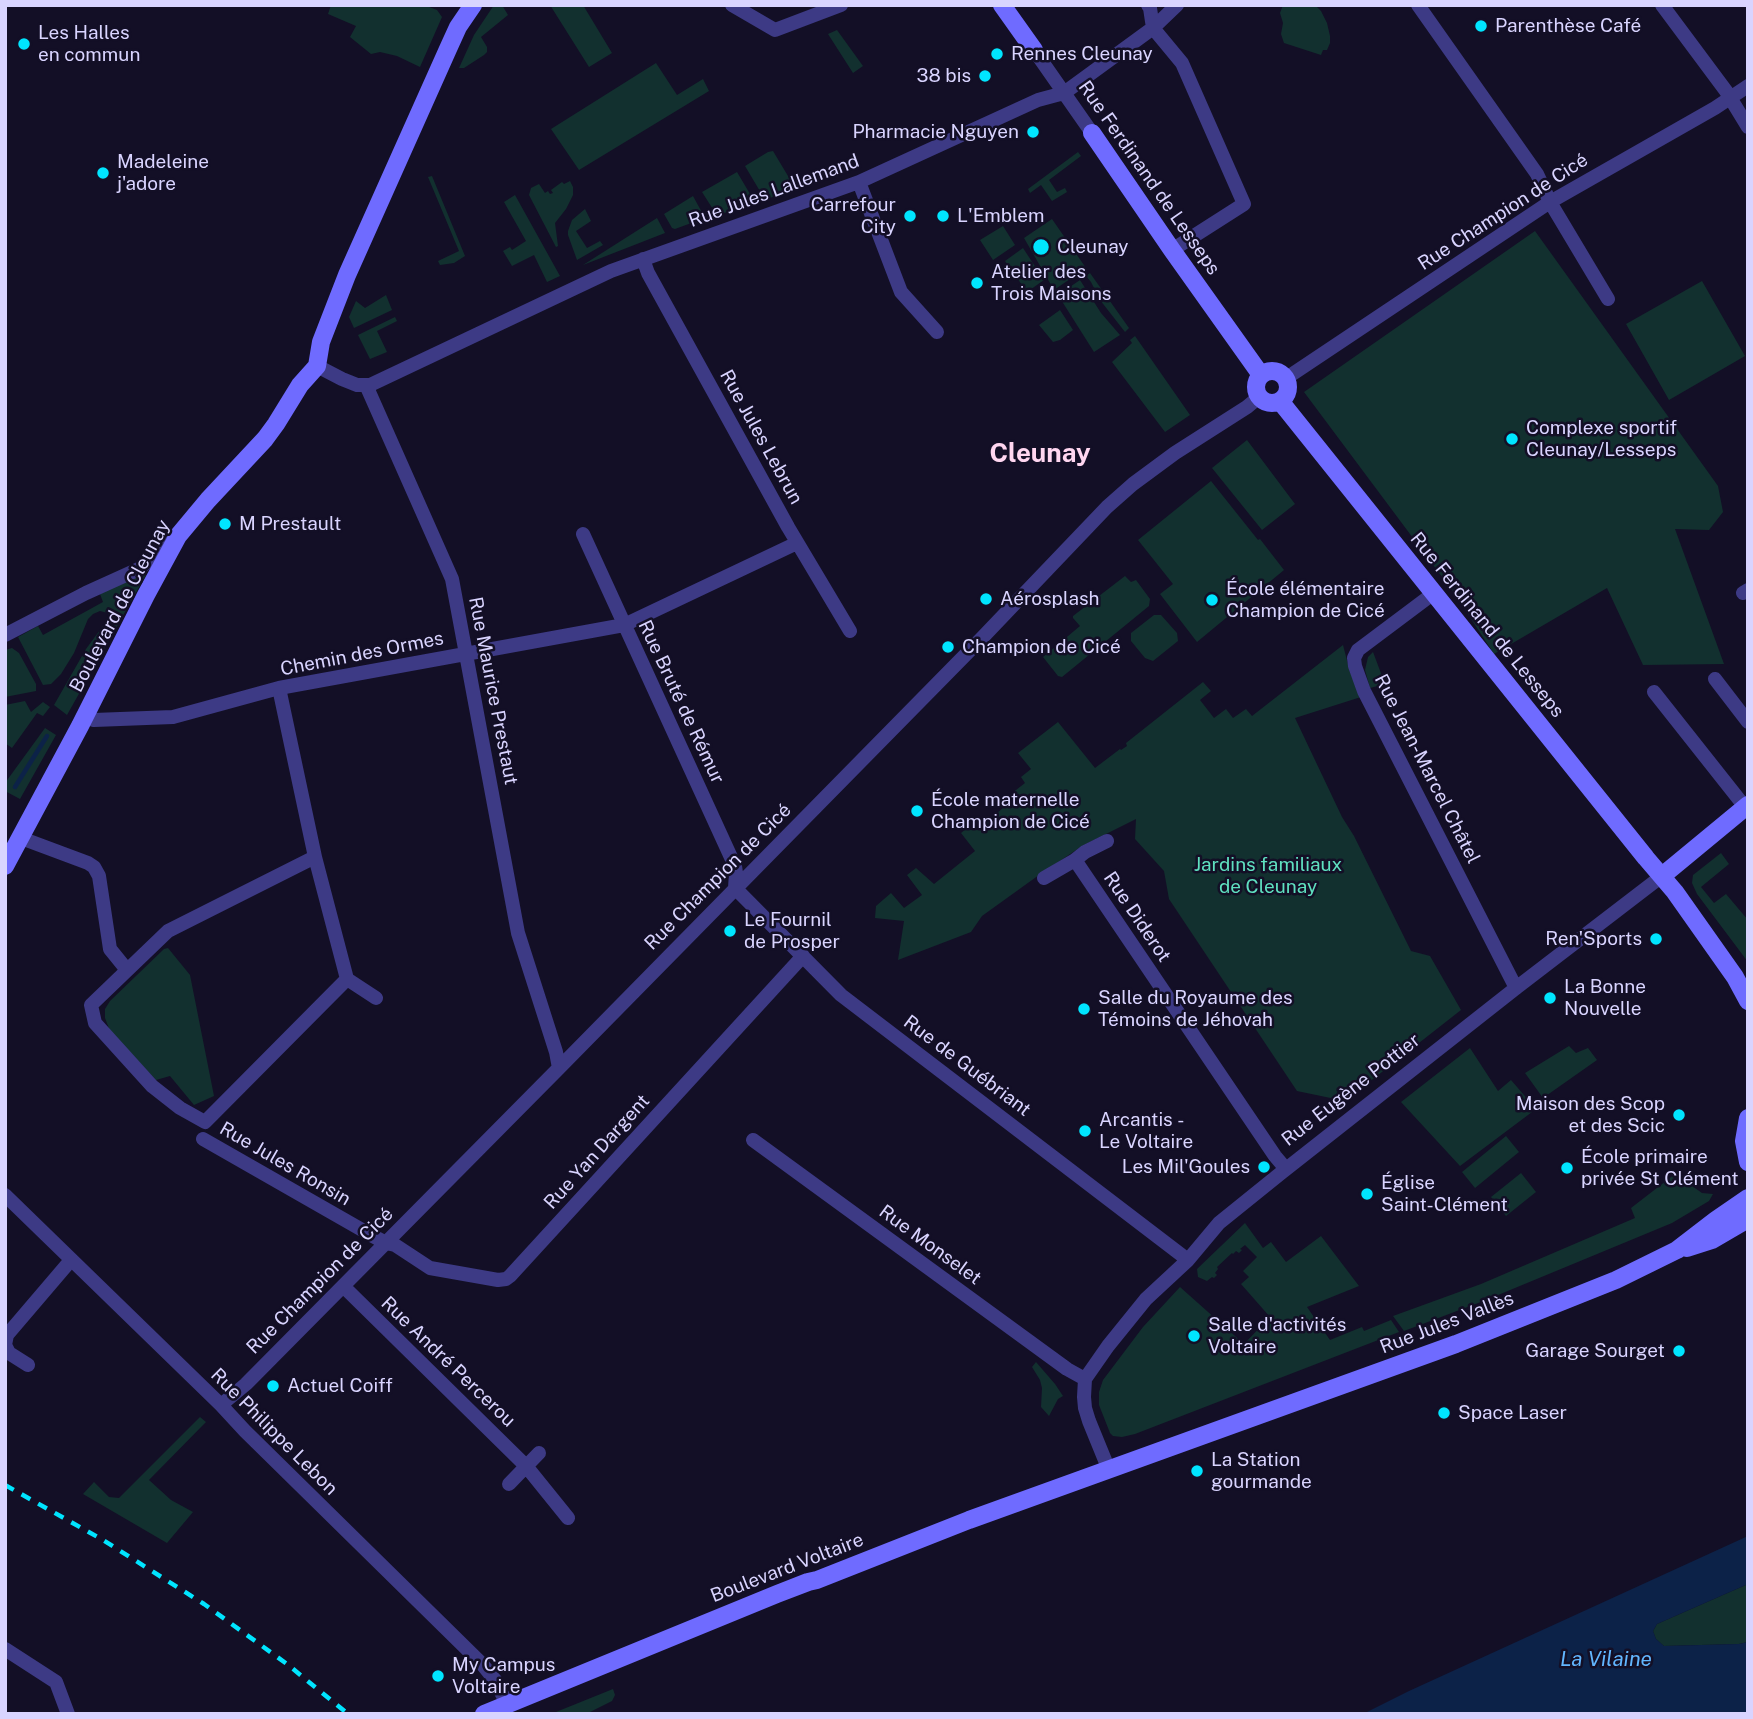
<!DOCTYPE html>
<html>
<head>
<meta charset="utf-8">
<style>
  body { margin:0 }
  #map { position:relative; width:1753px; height:1719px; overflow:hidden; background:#130f26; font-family:"Public Sans",sans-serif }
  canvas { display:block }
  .frame { position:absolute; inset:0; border:7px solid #d9d4ff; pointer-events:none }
</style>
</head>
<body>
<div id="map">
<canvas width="1753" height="1719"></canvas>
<div class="frame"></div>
</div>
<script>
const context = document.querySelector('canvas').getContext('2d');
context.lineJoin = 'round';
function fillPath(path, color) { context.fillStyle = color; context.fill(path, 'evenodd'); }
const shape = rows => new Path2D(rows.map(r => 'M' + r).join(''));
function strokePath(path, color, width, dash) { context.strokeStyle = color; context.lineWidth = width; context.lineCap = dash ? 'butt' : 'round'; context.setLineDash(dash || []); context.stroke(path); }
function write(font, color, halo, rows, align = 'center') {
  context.font = font + ' "Public Sans",sans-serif'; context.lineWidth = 5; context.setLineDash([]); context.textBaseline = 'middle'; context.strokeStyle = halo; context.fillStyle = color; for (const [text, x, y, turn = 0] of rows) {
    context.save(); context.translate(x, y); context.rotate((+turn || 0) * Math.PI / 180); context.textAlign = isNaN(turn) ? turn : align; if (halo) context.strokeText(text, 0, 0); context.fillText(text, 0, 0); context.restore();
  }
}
fillPath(shape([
  [331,5,424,5,437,10,442,17,420,67,397,56,380,52,371,54,350,37,356,26,328,14],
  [494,5,502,5,508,15,481,37,487,47,487,52,484,55,464,68,459,68,474,35],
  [550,5,583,5,612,53,589,67],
  [1283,5,1315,5,1321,11,1327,23,1330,36,1330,43,1327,50,1323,50,1321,55,1284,43,1281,34,1283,23,1280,13],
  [837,30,863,66,853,73,828,34],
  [656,63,677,95,703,79,709,91,579,170,551,129],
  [773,151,794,186,794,189,767,199,764,198,745,166,768,152],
  [1078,152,1081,156,1049,180,1057,192,1065,188,1067,192,1052,201,1041,185,1030,193,1028,189],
  [737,172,753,199,753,202,719,215,716,214,702,192],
  [432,176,465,256,454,263,440,265,438,261,459,251,428,177],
  [570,181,573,187,573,195,566,209,555,223,558,246,556,247,529,195,531,188,539,184,545,193,548,191,550,194,553,193,551,190,562,182,564,184],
  [515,195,560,276,547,282,534,255,512,266,503,251,510,247,512,250,526,241,504,202],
  [693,196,705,218,675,229,672,228,664,214],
  [585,209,591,221,576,231,587,248,600,241,603,245,577,260,568,235,568,231,572,220],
  [657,218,665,233,583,265],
  [1052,219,1086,268,1054,290,1024,238],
  [1003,226,1015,245,993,260,980,240],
  [1535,231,1718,486,1723,512,1709,530,1675,529,1724,664,1643,665,1607,588,1494,654,1454,593,1304,392],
  [1023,248,1044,280,1027,292,1005,261],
  [1090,273,1129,328,1125,332,1100,300,1091,282,1086,276],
  [1080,280,1101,313,1120,335,1094,352,1058,295],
  [1702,281,1745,356,1669,400,1626,324],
  [386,295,392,310,354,328,349,317,356,301,365,308],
  [1060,310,1073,330,1060,340,1053,342,1039,325],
  [395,317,397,321,377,331,387,352,370,359,358,335],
  [1135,336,1190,415,1165,432,1112,362,1132,343,1130,340],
  [1247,440,1295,504,1262,530,1212,468],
  [1211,481,1258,540,1260,539,1284,570,1197,642,1160,594,1173,584,1138,540],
  [147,573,67,715,54,705,86,649,108,619,108,613,100,611,93,614,88,619,74,653,61,674,51,684,43,685,18,637,38,626,43,635,103,602,100,594,131,577],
  [1125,576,1131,582,1136,580,1150,599,1149,606,1062,677,1058,676,1043,657,1080,626,1073,618,1073,616],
  [1154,615,1161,615,1177,633,1178,641,1153,661,1145,658,1131,641,1131,633],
  [1343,645,1350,672,1361,697,1295,718,1342,817,1354,836,1411,951,1430,956,1461,1010,1345,1101,1297,1091,1169,899,1164,871,1135,839,1136,819,1082,846,1039,875,982,916,971,932,898,960,904,921,875,918,876,906,891,893,904,908,922,895,907,875,916,868,934,884,975,851,961,833,978,819,984,824,1010,802,1007,797,1025,783,1021,777,1031,769,1018,753,1058,722,1095,768,1120,749,1121,750,1127,746,1126,743,1203,682,1211,691,1200,700,1214,718,1226,709,1233,718,1246,709,1252,716],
  [12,648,19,653,36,684,36,691,5,697,5,650],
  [1373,652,1385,684,1370,688,1365,670,1368,657],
  [25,701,31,712,43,702,50,707,43,716,37,713,12,748,5,743,5,705],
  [45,728,56,735,20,799,5,791,5,783],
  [1721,853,1729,864,1701,887,1714,903,1726,894,1748,920,1748,962,1697,894,1692,883,1693,875],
  [168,948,190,975,214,1096,194,1105,170,1076,156,1080,110,1031,105,1018,105,1009,110,1001,164,949],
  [1569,1046,1576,1053,1588,1048,1597,1060,1543,1098,1525,1073],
  [1470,1048,1498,1091,1511,1080,1536,1109,1460,1166,1401,1102],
  [1506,1136,1519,1152,1475,1188,1462,1172],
  [1521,1173,1536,1192,1506,1216,1491,1197],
  [1675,1174,1702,1193,1713,1194,1709,1201,1672,1223,1486,1300,1404,1331,1393,1316,1481,1284,1635,1218,1631,1208],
  [1245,1223,1263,1248,1271,1242,1286,1262,1321,1236,1359,1286,1307,1307,1330,1340,1362,1327,1364,1331,1391,1320,1399,1332,1135,1434,1122,1437,1113,1436,1110,1433,1099,1405,1099,1392,1103,1380,1143,1327,1180,1287,1244,1344,1270,1317,1241,1284,1249,1277,1243,1271,1257,1257,1245,1245,1240,1249,1242,1250,1239,1253,1236,1251,1233,1254,1232,1253,1217,1267,1218,1269,1215,1273,1217,1275,1214,1278,1212,1277,1207,1281,1198,1277,1197,1269],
  [1036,1362,1055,1384,1063,1396,1058,1399,1049,1416,1041,1407,1042,1388,1040,1380,1032,1367],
  [200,1417,206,1422,149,1480,171,1500,193,1512,167,1543,83,1494,94,1482,109,1497,119,1498],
  [1748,1584,1748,1642,1739,1644,1664,1646,1656,1639,1653,1631,1657,1624],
  [613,1689,615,1695,612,1701,586,1714,551,1714]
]), '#12302f');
fillPath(shape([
  [1748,1536,1748,1584,1657,1624,1653,1631,1656,1639,1664,1646,1739,1644,1748,1642,1748,1714,1363,1714,1409,1691]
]), '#0c2248');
strokePath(shape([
  [15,787,47,736]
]), '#0c2248', 4.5);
strokePath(shape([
  [732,5,775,30,841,5],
  [1148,5,1150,8,1153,28,1182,63,1244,204,1172,250],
  [1418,5,1537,174,1550,202,1608,299],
  [1662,5,1726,91,1748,127],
  [1034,50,1092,133],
  [859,182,901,292,937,332],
  [643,259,648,273,788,527,850,631],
  [317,366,342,379,357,385,370,385,611,271,859,182,1038,100,1064,93,1153,28,1177,5],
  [1285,379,1550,202,1715,108,1748,86],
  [366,385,452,579,518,933,556,1052,559,1068],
  [583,534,735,866,736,873,735,888,841,995,1188,1260],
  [1434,593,1358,650,1354,658,1355,666,1364,691,1516,988],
  [1743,593,1748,590],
  [5,635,86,593,139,569,172,541],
  [1715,679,1748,722],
  [279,688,315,857],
  [1654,692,1745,807],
  [85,717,94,720,173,717,279,688,624,625,797,543],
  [21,838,88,863,94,867,99,876,110,949,127,970],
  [315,857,347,979,205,1122,180,1108,152,1086,95,1023,91,1005,168,931,315,857],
  [1075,860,1275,1156,1286,1169],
  [1044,878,1075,860,1085,852,1107,841],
  [347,979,376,998],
  [203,1139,371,1235,386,1243,395,1245,430,1268,498,1280,506,1279,510,1276,803,956],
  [753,1140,1067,1369,1085,1379],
  [5,1195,221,1405,245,1431,482,1664,495,1680,507,1704],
  [343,1286,526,1466,568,1518],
  [28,1365,9,1353,5,1345,7,1335,71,1260],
  [221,1405,246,1384,559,1068,981,639,1107,507,1133,484,1175,453,1247,407,1259,397],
  [1109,1470,1089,1421,1085,1408,1084,1397,1085,1379,1108,1346,1146,1299,1188,1260,1219,1223,1281,1173,1516,988,1662,876],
  [509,1484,539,1453],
  [5,1649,56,1682,68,1714]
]), '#3d3a85', 14);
strokePath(shape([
  [1002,5,1034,50],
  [1092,133,1172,250,1261,375],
  '1256 387a16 16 0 1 1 32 0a16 16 0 1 1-32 0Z',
  [1280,401,1646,858,1675,892,1735,977,1748,1001],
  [5,866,80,726,146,595,178,536,208,500,265,439,276,424,300,385,317,366,321,342,347,275,448,49,458,27,473,5],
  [1662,876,1748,805],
  [1748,1118,1744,1141,1748,1162],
  [1687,1248,1712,1240,1748,1219],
  [484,1714,777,1594,808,1582,817,1580,969,1520,1456,1344,1616,1280,1677,1250,1716,1220,1748,1198]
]), '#6f6bff', 18);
strokePath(shape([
  [5,1485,103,1540,204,1604,287,1664,348,1714]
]), '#00e5ff', 4.5, [10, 9]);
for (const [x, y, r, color] of [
  [1481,26,7,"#00e5ff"],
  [24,44,7,"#00e5ff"],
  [997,54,7,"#00e5ff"],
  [985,76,7,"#00e5ff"],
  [1033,132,7,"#00e5ff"],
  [103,173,7,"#00e5ff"],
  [910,216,7,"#00e5ff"],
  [943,216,7,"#00e5ff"],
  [1041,247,9,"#00e5ff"],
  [977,283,7,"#00e5ff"],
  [1512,439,7,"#00e5ff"],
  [225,524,7,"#00e5ff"],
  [986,599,7,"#00e5ff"],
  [1212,600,7,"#00e5ff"],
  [948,647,7,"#00e5ff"],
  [917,811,7,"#00e5ff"],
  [730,931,7,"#00e5ff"],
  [1656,939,7,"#00e5ff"],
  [1550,998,7,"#00e5ff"],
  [1084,1009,7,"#00e5ff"],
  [1679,1115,7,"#00e5ff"],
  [1085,1131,7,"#00e5ff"],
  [1264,1167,7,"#00e5ff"],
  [1567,1168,7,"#00e5ff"],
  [1367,1194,7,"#00e5ff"],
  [1194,1336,7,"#00e5ff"],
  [1679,1351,7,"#00e5ff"],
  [273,1386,7,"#00e5ff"],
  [1444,1413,7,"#00e5ff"],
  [1197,1471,7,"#00e5ff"],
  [438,1676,7,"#00e5ff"]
]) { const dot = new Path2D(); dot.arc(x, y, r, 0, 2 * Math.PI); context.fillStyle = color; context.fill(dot); strokePath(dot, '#130f26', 2.5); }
write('19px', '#d9d4ff', '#130f26', [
  ["Parenthèse Café",1495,26],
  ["Les Halles",38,33],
  ["en commun",38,55],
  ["Rennes Cleunay",1011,54],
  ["38 bis",971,76,"right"],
  ["Pharmacie Nguyen",1019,132,"right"],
  ["Madeleine",117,162],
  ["j'adore",117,184],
  ["Carrefour",896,205,"right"],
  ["City",896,227,"right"],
  ["L'Emblem",957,216],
  ["Cleunay",1057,247],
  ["Atelier des",991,272],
  ["Trois Maisons",991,294],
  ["Complexe sportif",1526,428],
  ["Cleunay/Lesseps",1526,450],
  ["M Prestault",239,524],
  ["École élémentaire",1226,589],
  ["Champion de Cicé",1226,611],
  ["Aérosplash",1000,599],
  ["Champion de Cicé",962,647],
  ["École maternelle",931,800],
  ["Champion de Cicé",931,822],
  ["Le Fournil",744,920],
  ["de Prosper",744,942],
  ["Ren'Sports",1642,939,"right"],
  ["La Bonne",1564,987],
  ["Nouvelle",1564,1009],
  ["Salle du Royaume des",1098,998],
  ["Témoins de Jéhovah",1098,1020],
  ["Maison des Scop",1665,1104,"right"],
  ["et des Scic",1665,1126,"right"],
  ["Arcantis -",1099,1120],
  ["Le Voltaire",1099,1142],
  ["École primaire",1581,1157],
  ["privée St Clément",1581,1179],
  ["Les Mil'Goules",1250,1167,"right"],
  ["Église",1381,1183],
  ["Saint-Clément",1381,1205],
  ["Salle d'activités",1208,1325],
  ["Voltaire",1208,1347],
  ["Garage Sourget",1665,1351,"right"],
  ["Actuel Coiff",287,1386],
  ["Space Laser",1458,1413],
  ["La Station",1211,1460],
  ["gourmande",1211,1482],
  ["My Campus",452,1665],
  ["Voltaire",452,1687]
], 'left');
write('19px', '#d9d4ff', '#130f26', [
  ["Rue Ferdinand de Lesseps",1149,178,55],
  ["Rue Jules Lallemand",774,191,-20],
  ["Rue Champion de Cicé",1503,212,-33],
  ["Rue Jules Lebrun",761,437,61],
  ["Boulevard de Cleunay",120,606,-62],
  ["Rue Ferdinand de Lesseps",1487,625,51],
  ["Chemin des Ormes",362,654,-11],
  ["Rue Maurice Prestaut",493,691,79],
  ["Rue Bruté de Rémur",681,702,65],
  ["Rue Jean-Marcel Châtel",1427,769,63],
  ["Rue Champion de Cicé",718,877,-45],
  ["Rue Diderot",1137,917,56],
  ["Rue de Guébriant",967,1066,37],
  ["Rue Eugène Pottier",1351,1090,-38],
  ["Rue Yan Dargent",597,1152,-48],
  ["Rue Jules Ronsin",285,1164,30],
  ["Rue Monselet",930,1245,36],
  ["Rue Champion de Cicé",320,1281,-45],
  ["Rue Jules Vallès",1447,1323,-21],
  ["Rue André Percerou",448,1362,44],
  ["Rue Philippe Lebon",274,1432,45],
  ["Boulevard Voltaire",787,1568,-21]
]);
write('19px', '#5fe0c0', '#130f26', [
  ["Jardins familiaux",1268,865],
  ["de Cleunay",1268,887]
]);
write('italic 21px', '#62b6ff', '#130f26', [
  ["La Vilaine",1606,1660]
]);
write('bold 26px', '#ffd6f0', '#130f26', [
  ["Cleunay",1040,454]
]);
</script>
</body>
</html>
